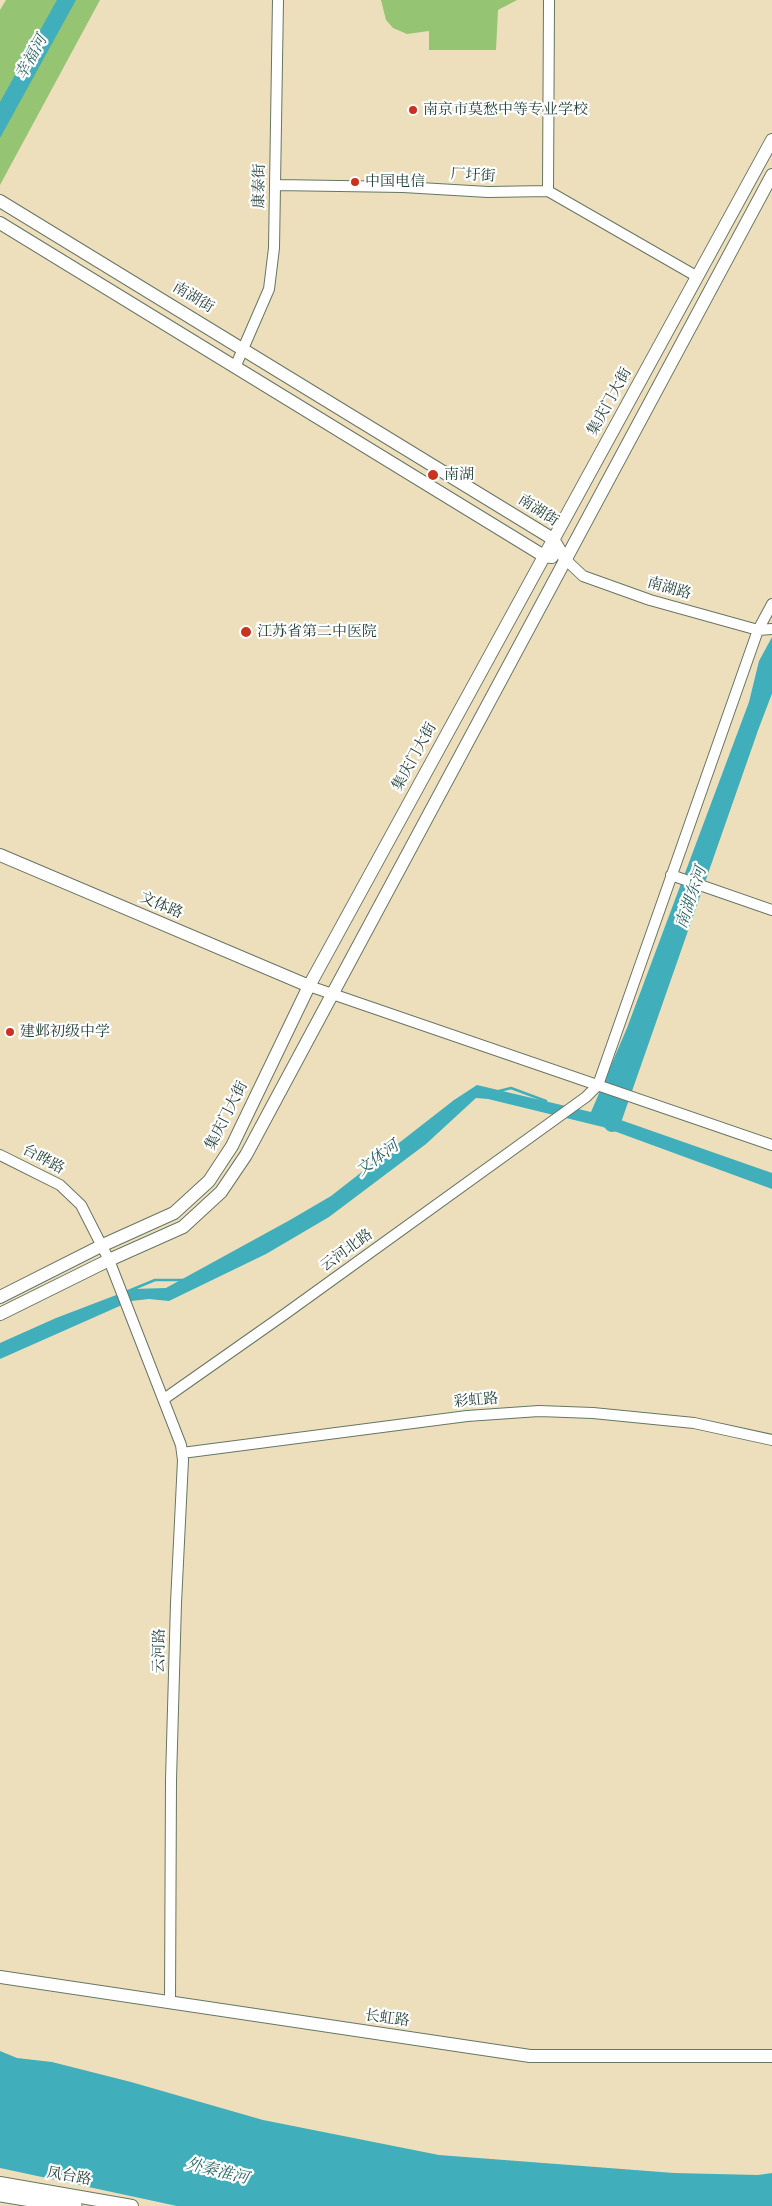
<!DOCTYPE html>
<html>
<head>
<meta charset="utf-8">
<style>
  body { margin:0 }
  canvas { display:block; background:#eddfbc }
</style>
</head>
<body>
<canvas width="772" height="2206"></canvas>
<script>
const context = document.querySelector('canvas').getContext('2d');
context.lineJoin = 'round';
function fillPath(path, color) { context.fillStyle = color; context.fill(path, 'evenodd'); }
const shape = rows => new Path2D(rows.map(r => 'M' + r).join(''));
function strokePath(path, color, width, dash) { context.strokeStyle = color; context.lineWidth = width; context.lineCap = dash ? 'butt' : 'round'; context.setLineDash(dash || []); context.stroke(path); }
function write(font, color, halo, rows, align = 'center') {
  context.font = font + ' "Libre Bodoni","Noto Serif SC",serif'; context.lineWidth = 4.5; context.setLineDash([]); context.textBaseline = 'middle'; context.strokeStyle = halo; context.fillStyle = color; for (const [text, x, y, turn = 0] of rows) {
    context.save(); context.translate(x, y); context.rotate((+turn || 0) * Math.PI / 180); context.textAlign = isNaN(turn) ? turn : align; if (halo) context.strokeText(text, 0, 0); context.fillText(text, 0, 0); context.restore();
  }
}
fillPath(shape([
  [6,0,100,0,0,185,0,10],
  [381,0,517,0,498,10,496,50,429,50,429,31,407,34,393,28,386,20]
]), '#95c473');
fillPath(shape([
  [57,0,76,0,0,138,0,102],
  [772,637,772,670,762,687,650,1017,613,1114,615,1118,772,1173,772,1189,603,1127,488,1099,476,1098,426,1144,329,1217,266,1254,169,1301,149,1299,131,1301,0,1359,0,1343,56,1318,132,1289,166,1288,290,1220,331,1196,454,1100,477,1085,591,1112,627,1028,749,702,759,661],
  [0,2051,17,2058,52,2062,131,2082,263,2120,439,2155,674,2173,758,2175,772,2173,772,2206,177,2206,0,2168]
]), '#40afbb');
strokePath(shape([
  [499,1091,511,1088,546,1101],
  [126,1292,155,1280,185,1280]
]), '#40afbb', 2.5);
strokePath(shape([
  [612,1124,750,729,772,671]
]), '#40afbb', 16);
const minor = shape([
  [276,185,403,187,488,192,548,191,696,276],
  [548,191,549,0],
  [236,365,269,289,274,248,278,0],
  [565,559,583,576,650,600,758,630,772,629],
  [671,875,772,910],
  [309,986,772,1145],
  [0,1155,60,1185,81,1205,109,1260,181,1445,183,1460,176,1603,171,1780,170,2003],
  [164,1399,285,1314,586,1097,598,1085,758,630,772,604],
  [182,1453,467,1416,539,1411,593,1413,694,1423,772,1440]
]);
const major = shape([
  [0,201,553,539,565,559],
  [0,223,544,556,552,557],
  [0,855,309,986],
  [0,1297,103,1245,174,1213,209,1181,232,1146,309,986,772,140],
  [0,1314,109,1260,183,1227,221,1192,246,1155,772,175],
  [0,1977,530,2056,772,2056],
  [0,2183,132,2206]
]);
const highway = shape([
  [0,2194,74,2206]
]);
strokePath(minor, '#677664', 12);
strokePath(major, '#677664', 14);
strokePath(highway, '#677664', 17);
strokePath(minor, '#fff', 10);
strokePath(major, '#fff', 12);
strokePath(highway, '#fff', 15);
for (const [x, y, r, color] of [
  [413,110,5,"#c8321e"],
  [355,182,5,"#c8321e"],
  [433,475,6,"#c8321e"],
  [246,632,6,"#c8321e"],
  [10,1032,5,"#c8321e"]
]) { const dot = new Path2D(); dot.arc(x, y, r, 0, 2 * Math.PI); context.fillStyle = color; context.fill(dot); strokePath(dot, '#fff', 2); }
write('15px', '#1f3d34', '#fff', [
  ["南京市莫愁中等专业学校",423,110],
  ["中国电信",365,182],
  ["南湖",444,475],
  ["江苏省第二中医院",257,632],
  ["建邺初级中学",20,1032]
], 'left');
write('15px', '#1f3d34', '#fff', [
  ["厂圩街",473,176,3],
  ["康泰街",260,186,-89],
  ["南湖街",193,298,31],
  ["集庆门大街",610,402,-61],
  ["南湖街",538,511,33],
  ["南湖路",669,589,16],
  ["集庆门大街",415,757,-61],
  ["文体路",161,906,23],
  ["集庆门大街",227,1116,-63],
  ["台晔路",43,1160,28],
  ["云河北路",347,1251,-36],
  ["彩虹路",476,1401,-5],
  ["云河路",160,1651,-89],
  ["长虹路",387,2019,8],
  ["凤台路",69,2177,10]
]);
write('italic 16px', '#2b6563', '#fff', [
  ["幸福河",32,58,-61],
  ["南湖东河",692,898,-71],
  ["文体河",378,1159,-36],
  ["外秦淮河",217,2172,14]
]);
</script>
</body>
</html>
